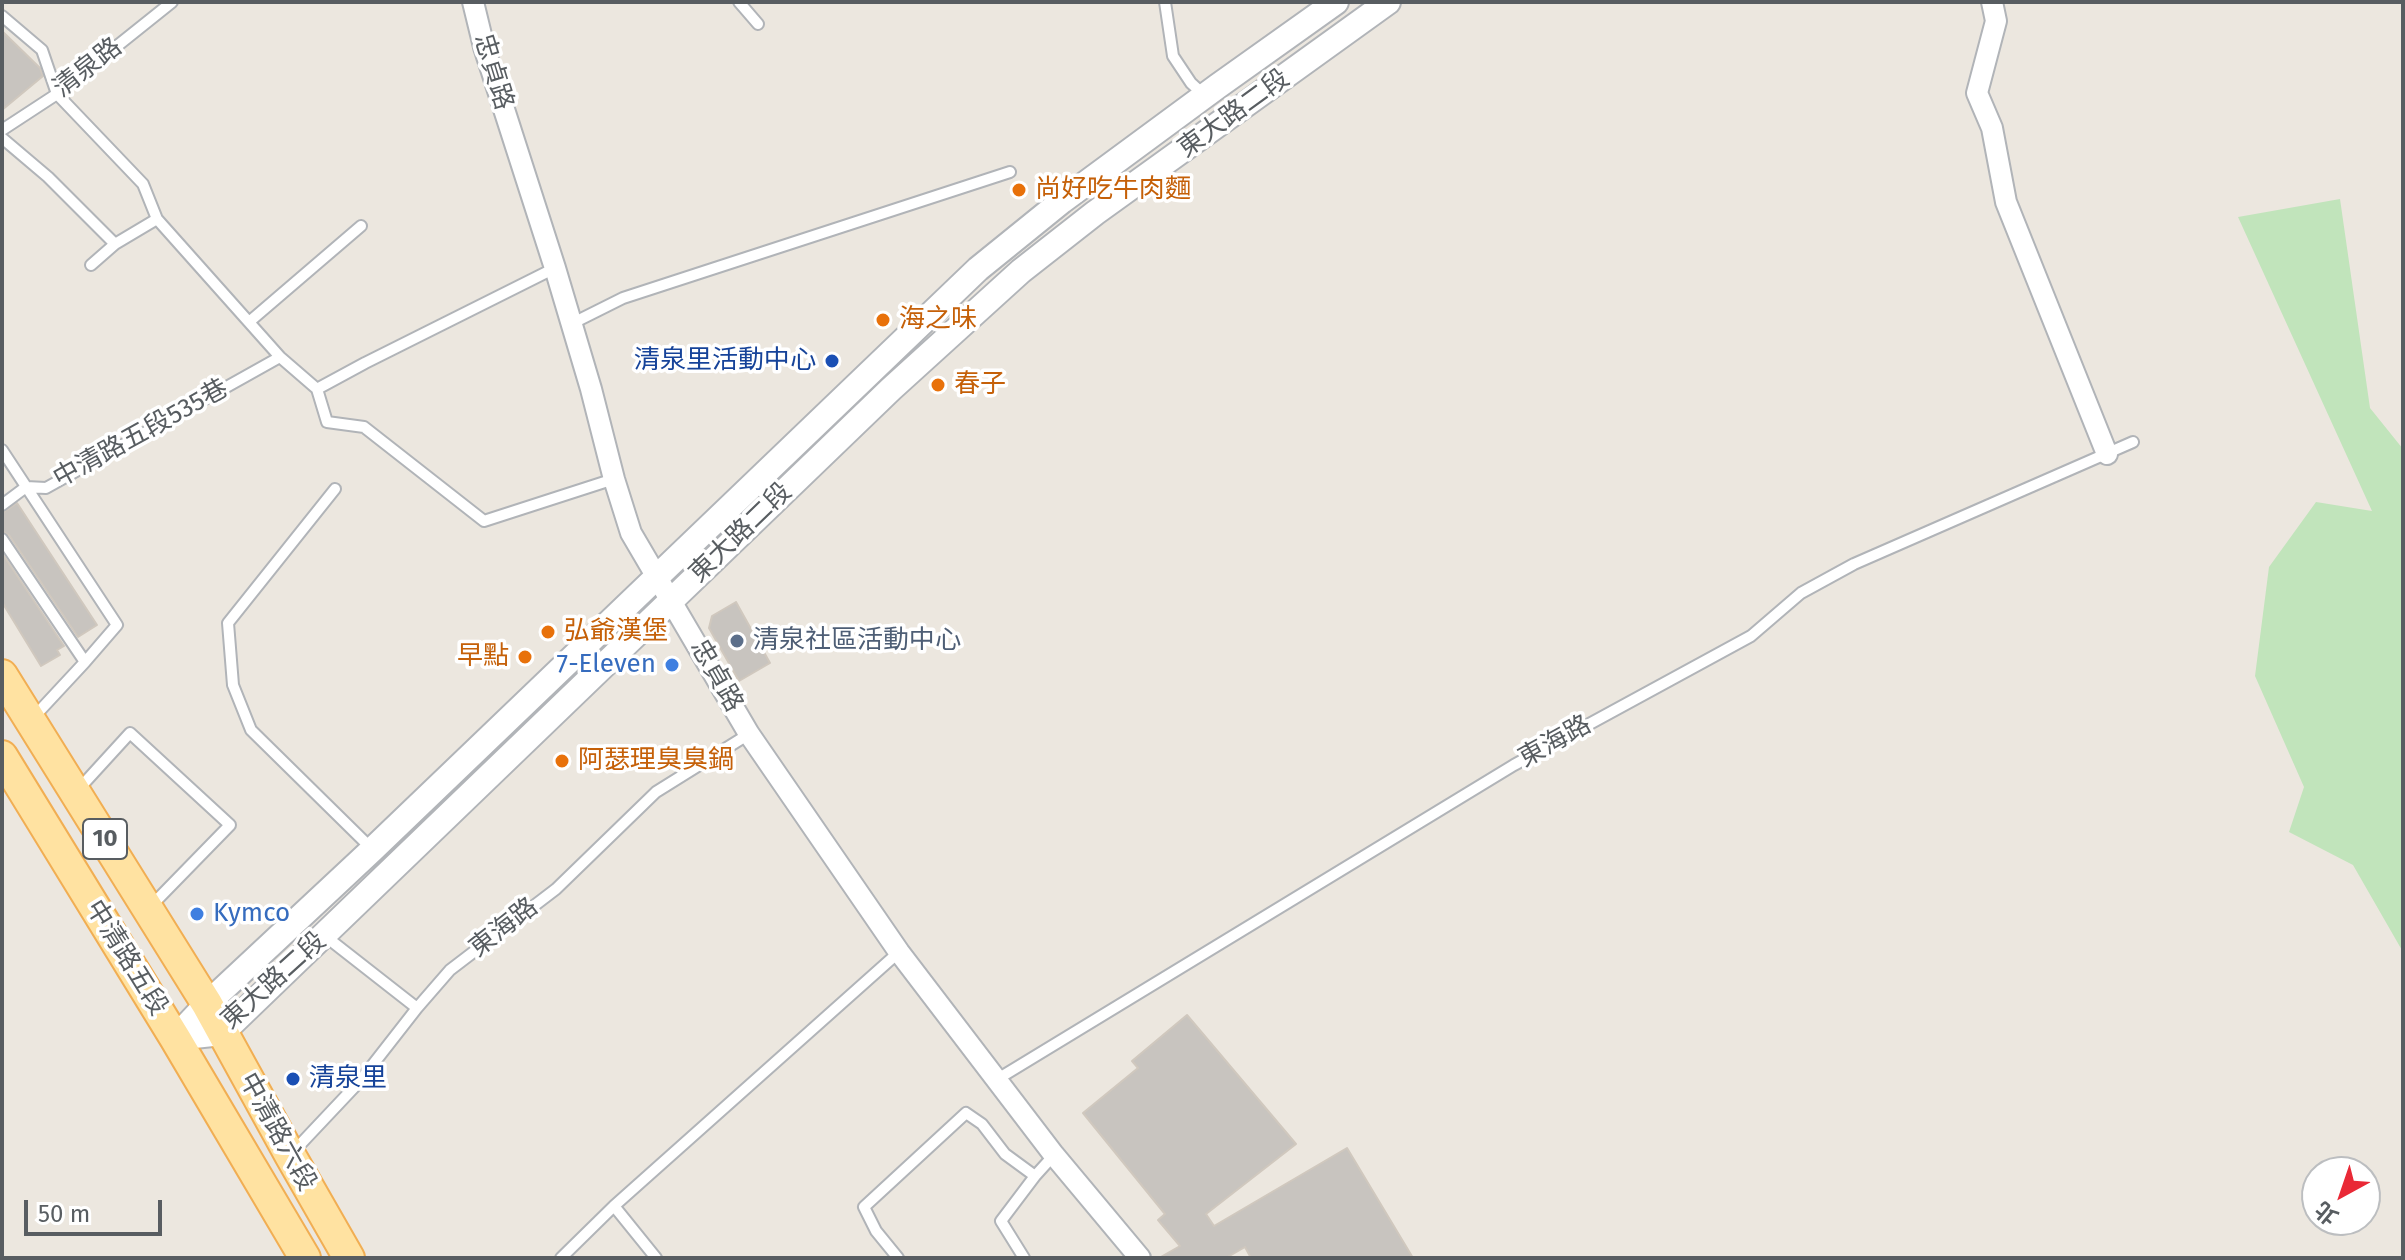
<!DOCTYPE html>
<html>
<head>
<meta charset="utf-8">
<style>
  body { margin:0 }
  #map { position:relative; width:2405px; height:1260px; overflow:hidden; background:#ece7df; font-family:"Fira Sans","Noto Sans TC",sans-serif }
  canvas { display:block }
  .frame { position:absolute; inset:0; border:4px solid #585d61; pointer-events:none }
  .north { position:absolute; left:2301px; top:1156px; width:80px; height:80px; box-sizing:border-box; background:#fff; border:2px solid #bcbec0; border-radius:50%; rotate:220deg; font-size:22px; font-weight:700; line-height:32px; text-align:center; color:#585d61 }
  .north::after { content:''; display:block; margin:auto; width:28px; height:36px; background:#e92936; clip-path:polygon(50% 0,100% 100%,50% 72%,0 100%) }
  .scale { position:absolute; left:24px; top:1200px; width:138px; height:36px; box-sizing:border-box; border:4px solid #585d61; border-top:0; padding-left:10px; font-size:24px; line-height:28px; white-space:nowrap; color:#585d61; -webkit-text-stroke:6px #fff; paint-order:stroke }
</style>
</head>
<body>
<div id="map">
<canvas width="2405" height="1260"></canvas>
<div class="frame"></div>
<div class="north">北</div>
<div class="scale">50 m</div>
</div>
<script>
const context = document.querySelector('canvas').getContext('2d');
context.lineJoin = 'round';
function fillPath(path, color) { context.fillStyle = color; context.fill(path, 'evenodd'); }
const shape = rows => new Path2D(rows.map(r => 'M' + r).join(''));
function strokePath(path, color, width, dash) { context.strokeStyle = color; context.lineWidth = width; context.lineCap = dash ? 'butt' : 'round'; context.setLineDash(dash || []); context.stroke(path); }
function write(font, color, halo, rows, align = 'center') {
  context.font = font + ' "Fira Sans","Noto Sans TC",sans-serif'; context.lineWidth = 7; context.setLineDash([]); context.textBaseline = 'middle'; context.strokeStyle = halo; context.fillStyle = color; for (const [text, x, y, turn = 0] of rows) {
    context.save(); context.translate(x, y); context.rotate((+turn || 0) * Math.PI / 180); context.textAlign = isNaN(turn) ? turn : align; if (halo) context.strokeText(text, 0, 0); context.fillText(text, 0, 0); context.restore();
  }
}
fillPath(shape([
  [2340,199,2370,408,2403,449,2403,952,2353,865,2289,832,2304,787,2255,676,2269,567,2316,502,2372,511,2238,217]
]), '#c1e4bb');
const building = shape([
  [2,31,40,68,43,76,2,110,2,31],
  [17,503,97,625,78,637,9,535,2,531,2,513,17,503],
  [2,553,64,646,57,650,60,655,41,666,2,602,2,553],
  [736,602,770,663,739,681,709,628,712,616,736,602],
  [1187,1015,1296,1144,1206,1214,1214,1226,1347,1148,1413,1258,1251,1258,1245,1247,1226,1258,1159,1258,1180,1246,1158,1220,1165,1214,1083,1113,1138,1068,1132,1061,1187,1015]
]);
fillPath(building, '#c8c4bf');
strokePath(building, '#d0c8be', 2);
const service = shape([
  [739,2,758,24],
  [1165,2,1173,56,1191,83,1204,95],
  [2,16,42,50,57,94,143,184,157,219,280,357,317,389,327,422,364,427,484,521,614,479],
  [2,130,57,94,172,2],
  [2,138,48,177,115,244],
  [91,265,115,244,157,219],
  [249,322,361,226],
  [571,324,623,298,1010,172],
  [317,389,365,363,555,268],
  [2,450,117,625,85,662],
  [335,489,228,623,233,685,251,730,371,848],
  [2,505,26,487,46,488,280,357],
  [2,539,85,662,32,719],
  [77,791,130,733,230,825,151,906],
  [325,936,417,1008],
  [996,1080,1514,765,1751,636,1801,593,1854,564,2133,442],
  [294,1151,360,1081,417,1008,450,970,556,889,656,792,749,734],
  [614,1206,656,1258],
  [561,1258,614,1206,899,952],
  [898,1258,876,1231,864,1207,966,1113,982,1124,1005,1154,1035,1176],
  [1024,1258,1001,1221,1035,1176,1054,1155]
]);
const minor = shape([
  [473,2,484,47,555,268,591,389,614,479,631,533,749,734,899,952,1054,1155,1140,1258],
  [1992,2,1996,21,1977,93,1992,128,2006,202,2107,454]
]);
const tertiary = shape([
  [175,1038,222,1033,891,389,1021,271,1095,213,1388,2],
  [175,1038,207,1004,372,850,978,269,1062,201,1218,86,1336,2]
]);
const primary = shape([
  [2,675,207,1004,290,1155,349,1258],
  [2,756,175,1038,305,1258]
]);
strokePath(service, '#b1b4b8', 14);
strokePath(minor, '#b1b4b8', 24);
strokePath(tertiary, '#b1b4b8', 28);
strokePath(primary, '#f1ae53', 34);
strokePath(service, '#fff', 10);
strokePath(minor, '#fff', 20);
strokePath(tertiary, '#fff', 24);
strokePath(primary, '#ffe2a1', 30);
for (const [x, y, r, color] of [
  [1019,190,8,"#e8710a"],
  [883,320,8,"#e8710a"],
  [832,361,8,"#1a4fb4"],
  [938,385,8,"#e8710a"],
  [548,632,8,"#e8710a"],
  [737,641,8,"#5c6f8a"],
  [525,657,8,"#e8710a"],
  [672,665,8,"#3f7fe0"],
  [562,761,8,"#e8710a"],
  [197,914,8,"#3f7fe0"],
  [293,1079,8,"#1a4fb4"]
]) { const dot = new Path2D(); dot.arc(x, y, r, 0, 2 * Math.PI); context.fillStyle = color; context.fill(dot); strokePath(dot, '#fff', 3); }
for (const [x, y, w] of [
  [105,839,44]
]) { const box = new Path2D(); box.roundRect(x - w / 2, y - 20, w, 40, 6); context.fillStyle = '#fff'; context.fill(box); strokePath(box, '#585d61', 2); }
write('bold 24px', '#585d61', null, [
  ["10",105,839]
]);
write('26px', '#585d61', '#fff', [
  ["清泉路",88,68,-38],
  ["忠貞路",493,72,73],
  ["東大路二段",1234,114,-36],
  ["中清路五段535巷",141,434,-29],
  ["東大路二段",741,533,-44],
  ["忠貞路",716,676,60],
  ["東海路",1555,742,-29],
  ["東海路",504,928,-38],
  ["中清路五段",126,958,58],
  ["東大路二段",274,981,-42],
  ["中清路六段",277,1132,61]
]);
write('26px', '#c56008', '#fff', [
  ["尚好吃牛肉麵",1035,190],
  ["海之味",899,320],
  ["春子",954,385],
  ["弘爺漢堡",564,632],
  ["早點",509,657,"right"],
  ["阿瑟理臭臭鍋",578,761]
], 'left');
write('26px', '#164399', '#fff', [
  ["清泉里活動中心",816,361],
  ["清泉里",309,1079,"left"]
], 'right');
write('26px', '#4e5e75', '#fff', [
  ["清泉社區活動中心",753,641]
], 'left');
write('26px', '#366cbe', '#fff', [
  ["7-Eleven",656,665],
  ["Kymco",213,914,"left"]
], 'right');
</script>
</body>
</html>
